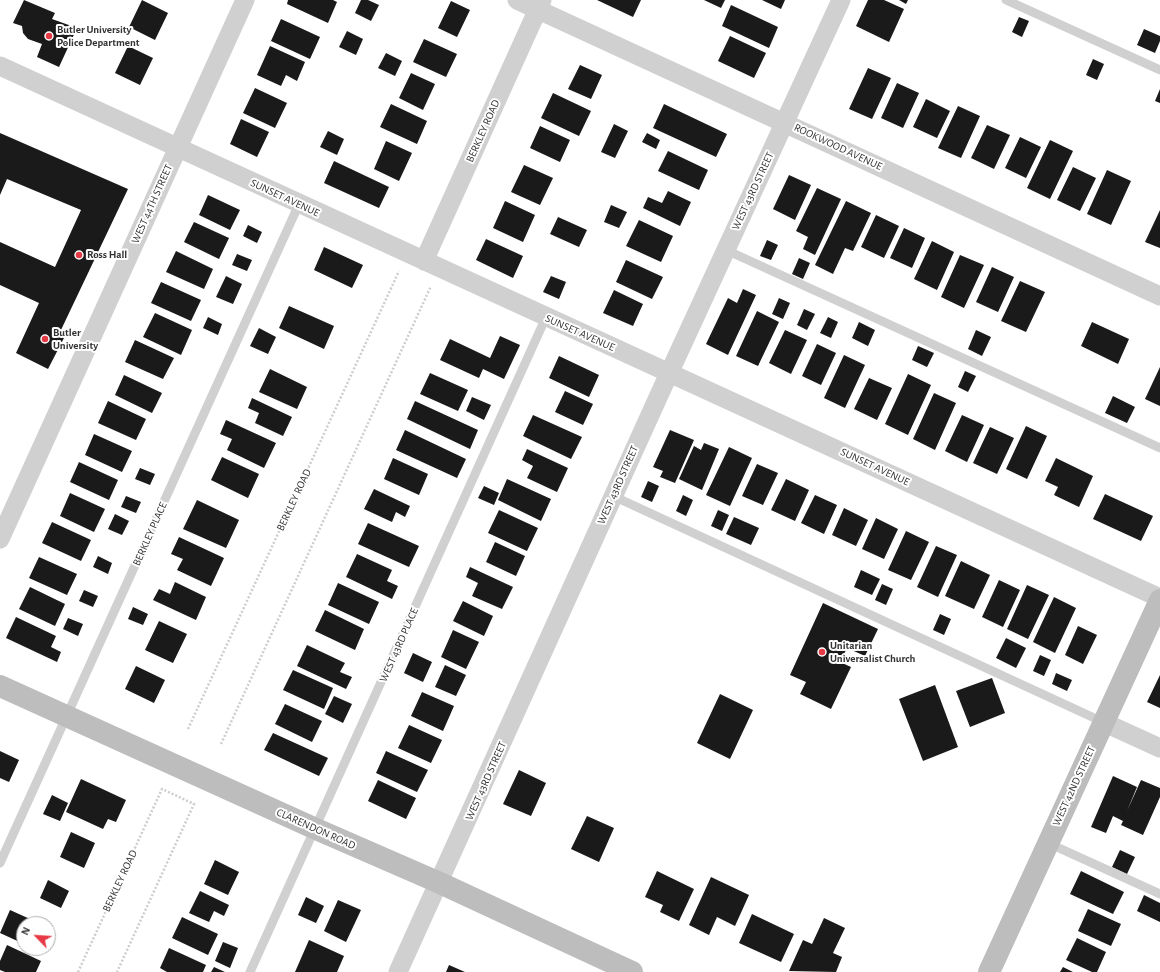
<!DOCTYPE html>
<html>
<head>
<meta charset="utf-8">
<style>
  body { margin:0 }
  #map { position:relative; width:1160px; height:972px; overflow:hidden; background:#fff; font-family:"Alegreya Sans",sans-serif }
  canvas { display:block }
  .north { position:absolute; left:16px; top:916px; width:40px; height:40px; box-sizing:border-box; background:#fff; border:1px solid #adadad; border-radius:50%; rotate:295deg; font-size:11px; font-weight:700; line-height:16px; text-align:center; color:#333 }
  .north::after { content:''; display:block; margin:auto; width:14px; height:18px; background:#e63946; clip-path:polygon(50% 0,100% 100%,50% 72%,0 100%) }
</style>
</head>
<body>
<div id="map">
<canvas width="1160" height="972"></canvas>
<div class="north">N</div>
</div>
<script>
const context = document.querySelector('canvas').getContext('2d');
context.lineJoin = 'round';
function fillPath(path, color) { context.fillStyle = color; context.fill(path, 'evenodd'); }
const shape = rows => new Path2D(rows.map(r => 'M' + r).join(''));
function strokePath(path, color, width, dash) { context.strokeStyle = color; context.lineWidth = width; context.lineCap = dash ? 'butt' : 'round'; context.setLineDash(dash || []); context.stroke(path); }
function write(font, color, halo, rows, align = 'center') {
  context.font = font + ' "Alegreya Sans",sans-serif'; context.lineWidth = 4; context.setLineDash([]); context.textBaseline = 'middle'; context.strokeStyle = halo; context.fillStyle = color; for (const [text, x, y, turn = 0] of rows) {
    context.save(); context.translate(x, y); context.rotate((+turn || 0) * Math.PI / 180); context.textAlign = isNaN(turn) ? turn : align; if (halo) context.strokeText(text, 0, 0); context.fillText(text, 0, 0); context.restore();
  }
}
fillPath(shape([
  [24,0,55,13,52,19,77,28,59,67,37,57,42,44,28,39,23,33,22,26,13,23],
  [142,0,168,13,155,40,129,27],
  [288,0,333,0,337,2,328,23,287,4],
  [361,0,368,0,379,5,371,21,355,13],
  [597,0,641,0,633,17],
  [704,0,725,0,721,8],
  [762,0,785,0,781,9],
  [868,0,884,0,904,9,889,42,856,26],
  [899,0,908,0,906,4],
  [451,1,470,10,457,37,438,28],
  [731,5,778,27,769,48,722,26],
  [1019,17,1029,21,1022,37,1012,32],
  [281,19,320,37,310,59,271,41],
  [1144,29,1160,36,1160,41,1155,53,1137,45],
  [347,31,363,39,356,55,339,47],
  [730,36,766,53,754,78,718,61],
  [424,39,457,54,446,77,413,62],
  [128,46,153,58,140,85,115,73],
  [270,46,305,62,297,81,286,75,281,86,257,75],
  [386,53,402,61,395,76,378,68],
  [1093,59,1104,64,1097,80,1086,75],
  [580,65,602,75,591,99,568,89],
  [868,68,891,78,872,119,849,109],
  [411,73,435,84,423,110,399,98],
  [897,83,919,93,903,128,881,118],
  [255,88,287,103,275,128,243,113],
  [1160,89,1160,103,1155,101],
  [553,93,591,111,579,136,541,118],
  [926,99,950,111,937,138,913,127],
  [391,104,427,121,417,144,380,127],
  [664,104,727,134,716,157,653,128],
  [958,106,980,116,961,158,938,148],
  [241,119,269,132,257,157,230,144],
  [614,124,628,131,615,158,601,152],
  [987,125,1010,135,994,169,971,158],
  [540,126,570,140,560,162,530,148],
  [328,131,344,139,337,155,320,147],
  [0,133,128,189,60,332,65,336,48,369,16,353,39,303,0,285,0,242,55,267,81,210,7,179,0,195],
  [647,133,660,140,656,149,642,142],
  [1020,137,1041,147,1026,178,1005,168],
  [1050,140,1073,151,1050,199,1027,188],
  [386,141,412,153,399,181,374,169],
  [668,151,708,170,699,190,658,171],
  [334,161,389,187,379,208,324,183],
  [524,165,553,178,540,205,511,192],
  [1073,167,1096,178,1080,211,1057,200],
  [1107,170,1131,181,1111,225,1087,214],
  [789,175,811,185,795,220,773,209],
  [817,188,841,199,815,255,803,249,808,237,796,231],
  [668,191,691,202,680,226,643,208,648,197,662,203],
  [208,195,240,210,230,230,199,215],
  [505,201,535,215,523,242,493,228],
  [846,201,871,213,853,251,845,248,833,274,815,265],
  [611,205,627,212,619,228,604,222],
  [1160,210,1160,248,1145,242],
  [876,215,899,226,884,258,861,247],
  [558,217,587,230,579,247,550,234],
  [639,220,673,236,661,262,626,246],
  [194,222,229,238,219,259,184,242],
  [248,225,262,232,257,243,243,236],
  [904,228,925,238,912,268,890,258],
  [486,239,523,256,513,278,476,260],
  [767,240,778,245,771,260,760,256],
  [932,241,954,252,937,290,914,279],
  [324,247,363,265,352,288,314,270],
  [176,251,213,269,204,289,166,272],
  [237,254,252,260,247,271,232,265],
  [960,255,984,265,964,308,941,297],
  [799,258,810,263,803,279,792,274],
  [626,260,663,277,652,299,616,282],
  [992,267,1014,277,998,312,976,302],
  [226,276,242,284,233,304,216,297],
  [551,276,566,282,559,299,543,292],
  [1020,281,1045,292,1026,332,1001,321],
  [161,282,201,300,191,321,151,303],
  [743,289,756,295,728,355,706,344,728,298,737,303],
  [614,290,643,304,633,326,603,313],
  [779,298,790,303,783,319,772,314],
  [289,306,334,326,324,349,279,328],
  [804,309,815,314,807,330,797,325],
  [757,311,779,322,758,366,736,356],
  [155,313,192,330,181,355,143,337],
  [208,317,222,324,218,335,203,328],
  [828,317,838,322,831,338,820,333],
  [859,322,875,330,868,346,852,338],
  [1092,322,1129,339,1118,364,1081,346],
  [259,328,276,337,268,354,250,346],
  [785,330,807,340,791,374,769,363],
  [976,330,991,337,982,356,968,349],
  [500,336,520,345,504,379,483,369,479,378,440,360,450,339,490,358],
  [135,340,174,358,163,379,125,362],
  [817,344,836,353,821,385,802,376],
  [918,346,934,353,927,367,912,360],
  [844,355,865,365,845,408,824,398],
  [559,356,599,375,589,397,549,378],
  [1160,367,1160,406,1145,399],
  [270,369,307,387,297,409,259,392],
  [965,371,976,376,968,392,958,387],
  [430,373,468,390,458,411,420,394],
  [908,374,931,385,908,435,885,424],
  [124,375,162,393,152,413,115,395],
  [869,378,892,388,877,420,854,409],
  [565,391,593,404,583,425,555,412],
  [934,393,956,403,935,450,913,439],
  [1113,396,1135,407,1127,423,1105,413],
  [472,397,491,405,484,420,466,411],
  [252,398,292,417,283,436,255,423,259,413,248,408],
  [108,401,146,419,136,440,98,423],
  [415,401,478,430,470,449,407,419],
  [533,415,582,437,571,459,523,436],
  [962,415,984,425,967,462,945,451],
  [226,420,276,443,264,468,227,450,232,439,220,434],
  [1026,426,1047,436,1027,479,1006,469],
  [990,427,1014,438,997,474,973,463],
  [405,430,466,459,457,478,396,450],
  [670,430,694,440,675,483,660,477,663,471,653,467],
  [94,434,132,451,122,472,85,455],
  [704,443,719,449,702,490,679,479,694,446,701,450],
  [729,447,752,458,730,506,706,495],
  [527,449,568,468,557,492,527,478,533,466,522,460],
  [222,457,259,474,248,498,211,480],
  [393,458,428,474,419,495,384,479],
  [1056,458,1093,476,1079,507,1054,495,1058,487,1045,481],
  [79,462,118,480,109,500,70,482],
  [757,464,778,473,763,505,742,496],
  [140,468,155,474,150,485,135,479],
  [507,479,551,499,541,521,498,500],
  [786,479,809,490,795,521,771,510],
  [648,481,659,486,652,502,641,497],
  [484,486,499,493,494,505,478,498],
  [374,489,410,506,405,517,396,512,392,522,364,509],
  [70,493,105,509,94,532,60,516],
  [1105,494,1153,516,1141,541,1093,519],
  [683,495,693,500,686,516,676,511],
  [815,495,837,505,824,534,801,523],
  [126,496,141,502,136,513,121,507],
  [197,500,239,520,226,548,183,529],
  [844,508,868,520,856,546,832,535],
  [499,510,538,528,527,551,488,533],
  [718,510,729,515,722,531,711,526],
  [115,514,129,521,122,535,108,529],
  [734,517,759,528,751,545,726,534],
  [876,518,898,529,884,559,862,549],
  [52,522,91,540,81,561,42,543],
  [368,523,419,546,409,567,358,544],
  [906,531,929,542,911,580,888,570],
  [179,537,224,558,211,586,177,570,183,559,171,554],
  [495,542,525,556,516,576,486,562],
  [936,546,957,555,938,597,917,587],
  [357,554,392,570,387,581,398,586,392,599,346,577],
  [98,556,112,563,108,574,93,567],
  [39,557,77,574,67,595,29,578],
  [961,561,990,575,974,609,945,596],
  [470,567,513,587,502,609,472,596,478,583,466,577],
  [861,570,880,579,872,595,854,587],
  [999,580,1020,590,1003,627,982,617],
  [175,582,206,597,196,620,153,600,159,589,170,594],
  [338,583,379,602,369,624,328,605],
  [882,584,893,589,886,605,875,600],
  [1027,585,1049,595,1028,639,1007,629],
  [30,587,65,604,55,626,19,609],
  [84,590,98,596,93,607,79,601],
  [1054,597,1076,608,1055,653,1033,642],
  [463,601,493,616,484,636,453,621],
  [823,603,878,629,865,656,847,648,840,662,851,667,831,709,800,694,806,682,790,675],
  [133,607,148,614,143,625,128,619],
  [325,610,364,629,355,650,315,631],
  [940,614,951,619,944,635,933,630],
  [16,617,56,636,51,647,61,652,57,662,6,638],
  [68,618,83,624,78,636,63,629],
  [159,621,187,634,173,663,145,650],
  [1078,626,1097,635,1083,664,1065,655],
  [453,630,479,642,466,669,441,657],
  [1006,638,1026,648,1016,668,996,658],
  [307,645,345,663,340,672,352,677,346,689,297,666],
  [413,653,432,662,423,682,404,673],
  [1040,655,1051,660,1044,676,1033,671],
  [445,665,466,675,456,696,435,687],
  [136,666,165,680,154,703,125,689],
  [293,670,333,688,324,709,283,690],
  [1056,673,1072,680,1067,691,1052,684],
  [1160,675,1160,708,1147,702],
  [992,678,1005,713,970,727,956,691],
  [935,685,958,747,923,761,899,699],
  [422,692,454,706,443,731,411,716],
  [720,694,753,710,730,759,697,743],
  [334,696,352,704,343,723,325,714],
  [285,704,322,721,312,742,275,724],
  [409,725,442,740,431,763,398,748],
  [273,733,328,758,319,776,264,750],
  [0,751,19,760,9,782,0,778],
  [386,751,428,770,417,792,376,773],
  [519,770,546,783,531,816,503,804],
  [1113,776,1137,787,1127,811,1141,780,1160,788,1160,797,1143,835,1121,825,1123,821,1113,816,1106,833,1091,827],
  [81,779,126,800,116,822,108,819,103,829,66,812],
  [378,780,416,798,406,819,368,801],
  [52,795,68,803,60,821,43,814],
  [587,816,614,828,599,862,571,849],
  [71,832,95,843,84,868,60,857],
  [1120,850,1135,857,1127,874,1112,867],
  [215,860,239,872,228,895,204,884],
  [657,871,694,889,679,921,660,912,663,905,645,897],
  [1081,871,1124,892,1113,914,1070,894],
  [711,877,749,895,735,926,717,917,709,935,689,925],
  [48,880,69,891,61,908,40,898],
  [200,891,229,905,224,916,214,911,209,922,189,913],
  [1144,895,1160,903,1160,922,1137,911],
  [306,897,324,906,316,923,298,915],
  [338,900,361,910,346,942,324,931],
  [1088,909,1121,924,1111,946,1078,931],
  [10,910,41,924,24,924,24,944,0,933],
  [752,914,794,934,781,962,739,943],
  [182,917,218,934,208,955,172,938],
  [824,918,845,928,833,953,842,957,836,972,789,971,803,940,812,944],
  [48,927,54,930,48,943],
  [1077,938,1106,952,1097,972,1092,972,1066,960],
  [309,940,344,956,337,972,295,972],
  [223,942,238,948,230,968,215,961],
  [7,945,41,961,36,972,5,972,0,970,0,961],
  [33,948,46,948,43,953],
  [169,948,206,965,203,972,167,972,160,968],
  [449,965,465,972,446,972],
  [214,967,225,972,211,972],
  [1063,967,1073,972,1060,972]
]), '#1a1a1a');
strokePath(shape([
  [188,729,399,271],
  [221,744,431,286],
  [78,972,162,789,194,804,117,972]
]), '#cdcdcd', 2.5, [2, 2]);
strokePath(shape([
  [1006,0,1160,70],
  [726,250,1160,448],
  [613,496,1103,722],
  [1048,843,1160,894],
  [0,863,299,204],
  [250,972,546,317]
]), '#d0d0d0', 9);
strokePath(shape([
  [517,0,1160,296],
  [0,66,1160,598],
  [424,261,542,0],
  [0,539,245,0],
  [1103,722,1160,748],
  [398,972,660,393,841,0]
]), '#d0d0d0', 19);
strokePath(shape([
  [0,686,316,829,440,883,632,972],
  [989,972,1160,600]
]), '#bdbdbd', 22);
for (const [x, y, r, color] of [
  [49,36,4,"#e63946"],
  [79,255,4,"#e63946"],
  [45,339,4,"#e63946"],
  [822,652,4,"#e63946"]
]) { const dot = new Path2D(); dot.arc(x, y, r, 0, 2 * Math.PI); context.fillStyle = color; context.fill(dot); strokePath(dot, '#fff', 1.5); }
write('bold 11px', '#333', '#fff', [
  ["Butler University",57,30],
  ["Police Department",57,43],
  ["Ross Hall",87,255],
  ["Butler",53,333],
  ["University",53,346],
  ["Unitarian",830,646],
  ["Universalist Church",830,659]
], 'left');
write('11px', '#333', '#fff', [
  ["BERKLEY ROAD",483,131,-66],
  ["ROOKWOOD AVENUE",838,147,25],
  ["WEST 43RD STREET",753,191,-65],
  ["SUNSET AVENUE",285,198,25],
  ["WEST 44TH STREET",152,204,-66],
  ["SUNSET AVENUE",580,333,24],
  ["SUNSET AVENUE",875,467,25],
  ["WEST 43RD STREET",618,485,-66],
  ["BERKLEY ROAD",294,500,-65],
  ["BERKLEY PLACE",150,534,-66],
  ["WEST 43RD PLACE",399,645,-66],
  ["WEST 43RD STREET",486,781,-66],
  ["WEST 42ND STREET",1074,786,-65],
  ["CLARENDON ROAD",316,829,24],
  ["BERKLEY ROAD",120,881,-65]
]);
</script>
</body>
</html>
